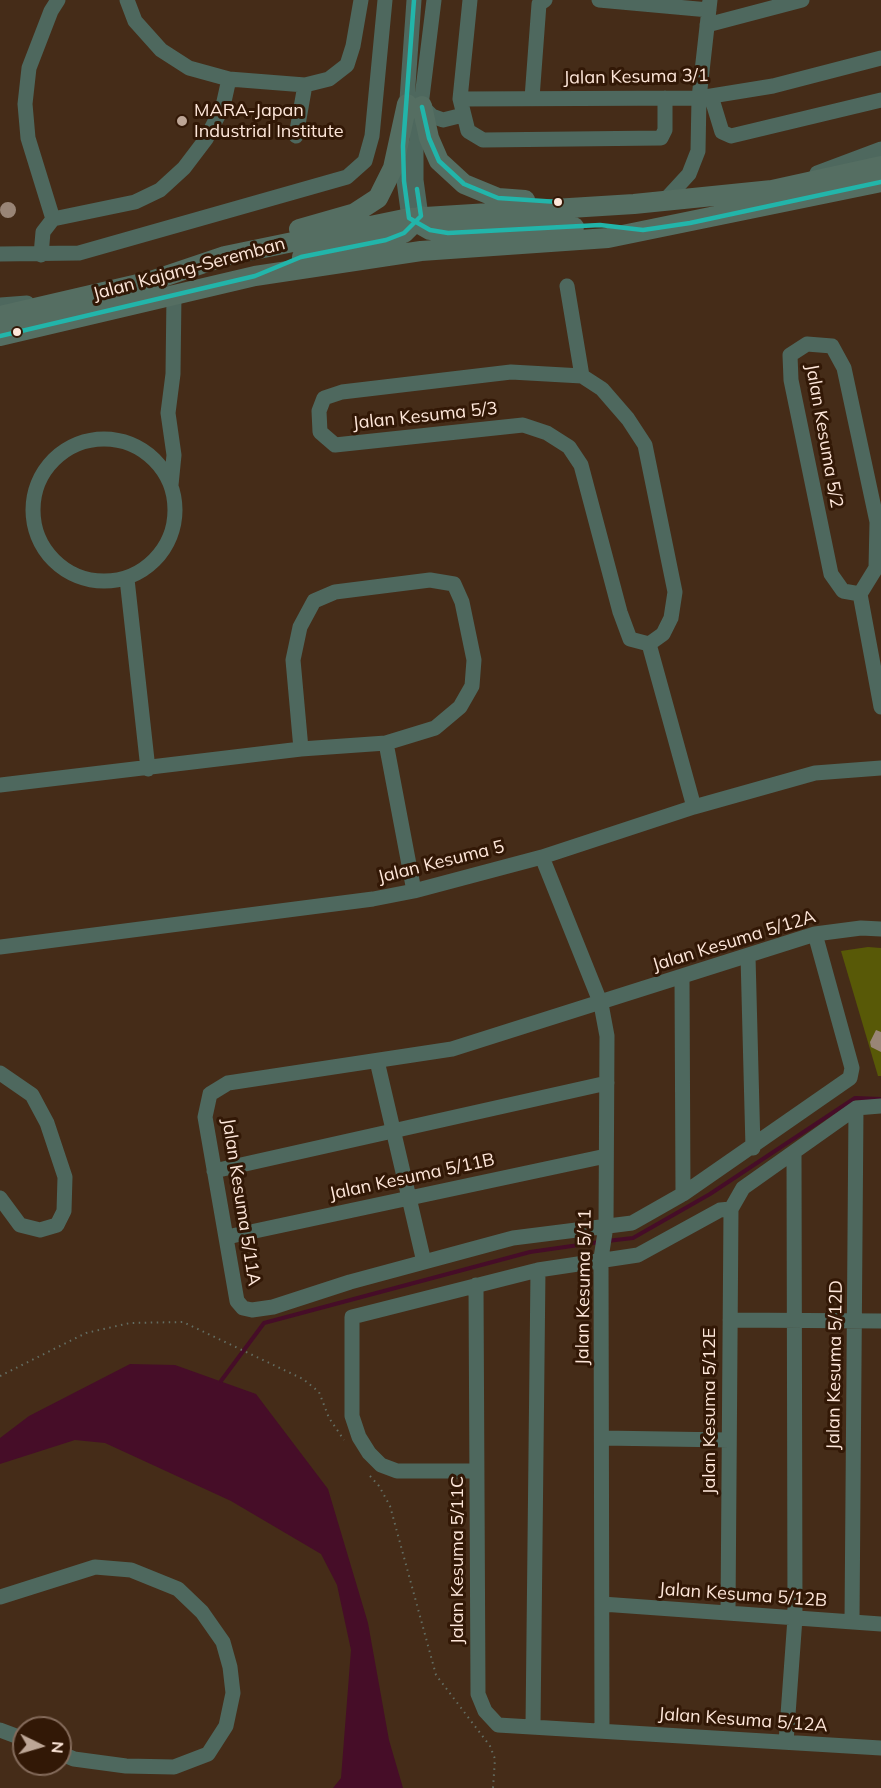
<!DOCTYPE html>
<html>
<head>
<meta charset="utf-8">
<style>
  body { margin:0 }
  #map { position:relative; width:881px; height:1788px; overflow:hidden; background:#452c18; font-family:Mulish,sans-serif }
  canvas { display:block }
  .north { position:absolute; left:12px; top:1716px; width:60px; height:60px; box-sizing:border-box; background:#321806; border:2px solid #846b5b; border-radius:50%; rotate:95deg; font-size:16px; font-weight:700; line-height:24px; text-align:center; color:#fee7da }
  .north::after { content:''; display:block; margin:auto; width:21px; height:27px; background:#bda696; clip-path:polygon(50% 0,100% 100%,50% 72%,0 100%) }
</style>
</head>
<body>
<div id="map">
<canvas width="881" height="1788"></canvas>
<div class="north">N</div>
</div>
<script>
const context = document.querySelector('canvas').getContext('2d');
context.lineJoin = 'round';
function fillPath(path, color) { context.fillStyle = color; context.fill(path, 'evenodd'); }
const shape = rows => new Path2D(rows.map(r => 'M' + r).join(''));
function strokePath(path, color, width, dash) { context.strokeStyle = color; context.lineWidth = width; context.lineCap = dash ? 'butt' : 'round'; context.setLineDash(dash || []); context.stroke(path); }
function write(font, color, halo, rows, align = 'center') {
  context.font = font + ' Mulish,sans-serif'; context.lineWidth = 6; context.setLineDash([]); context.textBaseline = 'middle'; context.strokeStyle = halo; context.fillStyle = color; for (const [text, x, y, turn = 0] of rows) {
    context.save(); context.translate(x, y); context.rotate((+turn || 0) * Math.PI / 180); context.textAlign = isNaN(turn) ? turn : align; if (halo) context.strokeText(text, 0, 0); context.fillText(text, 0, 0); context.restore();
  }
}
fillPath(shape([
  [868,947,881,948,881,1076,878,1076,841,951]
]), '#585907');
fillPath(shape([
  [130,1364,175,1365,256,1394,328,1489,368,1623,389,1740,403,1788,333,1788,341,1778,351,1650,337,1585,321,1554,231,1501,105,1443,75,1440,0,1464,0,1438,29,1416]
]), '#460d28');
strokePath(shape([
  [607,1241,633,1238,710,1194,855,1098,881,1099],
  [221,1381,264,1323,530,1252,600,1242]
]), '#460d28', 4);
fillPath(shape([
  '0 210a8 8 0 1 1 16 0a8 8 0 1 1-16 0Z',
  [876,1030,881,1032,881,1052,871,1047,870,1042]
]), '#998576');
strokePath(shape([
  [0,1376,86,1333,130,1323,183,1322,303,1379,319,1392,329,1418,344,1440],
  [370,1476,379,1486,390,1506,436,1675,490,1746,495,1759,493,1788]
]), '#636d62', 2, [1.5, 4.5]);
strokePath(shape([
  [58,0,51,11,29,68,25,104,28,138,53,219,135,202,160,190,184,168,206,139,223,106,229,79],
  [127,0,135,21,161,50,189,68,229,79,305,85,329,79,347,65,353,46,361,0],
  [470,0,460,99,468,131,483,140,661,138,665,130,665,98],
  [599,0,709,10],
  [707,25,802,0],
  [711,96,722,132,731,136,881,100],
  [532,98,539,4,545,0],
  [460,99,699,98,773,86,881,58],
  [422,106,432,116,443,120,463,115],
  [406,114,414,0],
  [296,136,305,85],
  [404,147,404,181,409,218],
  [817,173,881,149],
  [666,199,689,174,698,151,699,98,710,0],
  [421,216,416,180,416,146,434,0],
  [0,254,79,253,347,177,365,161,372,136,385,0],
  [41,255,43,232,53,219],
  [567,286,582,376],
  [0,305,27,303],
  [511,372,582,376,602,389,628,419,645,445,675,592,671,618,663,634,649,644,630,639,620,612,581,465,569,447,547,433,523,425,335,445,320,432,319,411,324,398,342,392,511,372],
  '33 510a71 71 0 1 1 142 0a71 71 0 1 1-142 0Z',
  [171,485,174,455,168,413,173,374,174,294],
  [127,579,148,769],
  [860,594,843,591,831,574,791,380,790,355,807,344,832,346,844,368,877,522,876,568,860,594,881,707],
  [649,644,694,807],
  [386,743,414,891],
  [0,785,301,749,386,743,435,728,460,707,472,686,474,660,462,602,454,584,430,580,335,592,314,601,300,627,293,660,301,749],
  [542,857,601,1004,607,1036,606,1226,601,1258,602,1730],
  [815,934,852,1068,850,1078,683,1194,632,1223,513,1238,350,1282,273,1307,252,1310,243,1308,237,1301,205,1117,210,1094,228,1083,452,1049,815,934,861,928,881,929],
  [0,947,373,899,414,891,542,857,694,807,815,773,881,768],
  [748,956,753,1148],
  [682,977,683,1194],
  [377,1061,424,1262],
  [0,1073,32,1095,47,1123,65,1177,64,1211,57,1225,40,1230,20,1225,0,1198],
  [214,1171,607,1083],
  [227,1237,606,1156],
  [476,1285,478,1694,485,1711,498,1725,881,1748],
  [730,1320,881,1321],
  [602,1438,729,1440],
  [477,1471,397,1471,381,1465,369,1453,359,1437,352,1416,352,1317,538,1270,638,1255,720,1210,731,1209,743,1188,856,1108,881,1106],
  [0,1597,95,1567,131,1570,178,1589,202,1612,223,1642,230,1667,233,1693,226,1726,208,1754,174,1767,126,1766,74,1759,60,1753],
  [602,1604,881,1624],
  [728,1613,731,1209],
  [852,1622,856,1108],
  [533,1726,538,1270],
  [0,1730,24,1739],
  [786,1742,795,1618,794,1152]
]), '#4e685e', 15);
strokePath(shape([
  [422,106,429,138,439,161,464,184,498,198,525,200],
  [409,218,430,230,448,233,574,227],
  [299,229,355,213,378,198,393,168,407,104],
  [302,257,386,240,404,233,421,216],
  [0,316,151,281,225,256,409,218,634,204,772,190,881,166],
  [0,336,255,276,421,251,608,238,881,182]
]), '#556e62', 20);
strokePath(shape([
  [414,0,403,146,404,181,409,218,430,230,448,233,600,225,643,230,690,223,881,182],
  [422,107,429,138,439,161,464,184,498,198,558,202],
  [0,336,255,276,301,257,386,240,404,233,421,216,417,189]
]), '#22b5aa', 4.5);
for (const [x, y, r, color] of [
  [182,121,6,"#bda696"],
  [558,202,5,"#fee7da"],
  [17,332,5,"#fee7da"]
]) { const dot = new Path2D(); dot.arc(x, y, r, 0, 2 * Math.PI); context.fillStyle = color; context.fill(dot); strokePath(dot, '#321806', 2); }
write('18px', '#fee7da', '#321806', [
  ["Jalan Kesuma 3/1",636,77,-1],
  ["Jalan Kajang-Seremban",189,269,-15],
  ["Jalan Kesuma 5/3",425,416,-6],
  ["Jalan Kesuma 5/2",824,436,80],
  ["Jalan Kesuma 5",441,862,-14],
  ["Jalan Kesuma 5/12A",734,941,-17],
  ["Jalan Kesuma 5/11B",412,1177,-12],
  ["Jalan Kesuma 5/11A",241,1202,81],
  ["Jalan Kesuma 5/11",584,1287,-89],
  ["Jalan Kesuma 5/12D",835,1365,-89],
  ["Jalan Kesuma 5/12E",710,1411,-90],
  ["Jalan Kesuma 5/11C",458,1560,-90],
  ["Jalan Kesuma 5/12B",743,1595,4],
  ["Jalan Kesuma 5/12A",743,1720,4]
]);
write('18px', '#fee7da', '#321806', [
  ["MARA-Japan",194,111],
  ["Industrial Institute",194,132]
], 'left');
</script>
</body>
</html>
